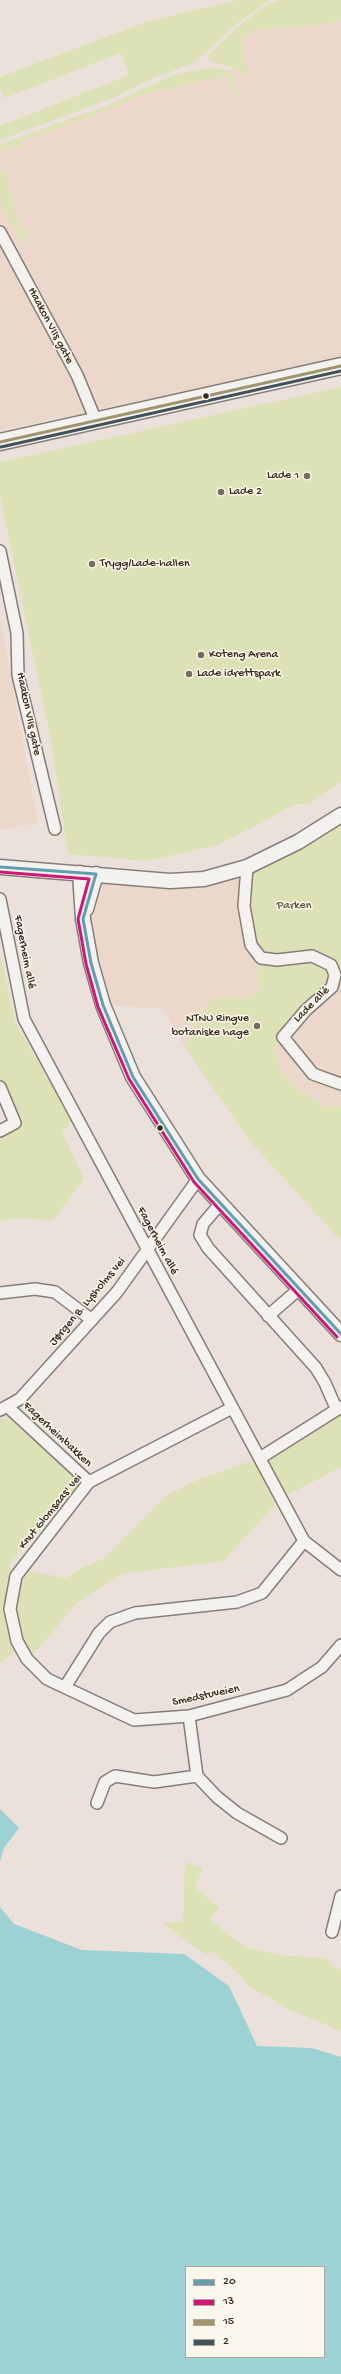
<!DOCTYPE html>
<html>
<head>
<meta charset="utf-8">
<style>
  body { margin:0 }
  #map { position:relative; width:341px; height:2374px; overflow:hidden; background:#ebe1da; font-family:"Gochi Hand",sans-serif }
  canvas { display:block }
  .legend { position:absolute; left:185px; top:2266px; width:140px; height:92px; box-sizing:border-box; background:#fbf7ec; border:1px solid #aea59a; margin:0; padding:5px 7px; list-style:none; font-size:12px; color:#3b2a1e }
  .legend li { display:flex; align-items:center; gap:8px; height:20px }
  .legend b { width:20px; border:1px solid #aea59a }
</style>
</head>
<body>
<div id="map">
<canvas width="341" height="2374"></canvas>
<ul class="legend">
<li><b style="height:5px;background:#619eae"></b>20</li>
<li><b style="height:5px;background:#d01778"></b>13</li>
<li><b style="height:5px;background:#a0946e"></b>15</li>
<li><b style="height:5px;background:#43525a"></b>2</li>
</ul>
</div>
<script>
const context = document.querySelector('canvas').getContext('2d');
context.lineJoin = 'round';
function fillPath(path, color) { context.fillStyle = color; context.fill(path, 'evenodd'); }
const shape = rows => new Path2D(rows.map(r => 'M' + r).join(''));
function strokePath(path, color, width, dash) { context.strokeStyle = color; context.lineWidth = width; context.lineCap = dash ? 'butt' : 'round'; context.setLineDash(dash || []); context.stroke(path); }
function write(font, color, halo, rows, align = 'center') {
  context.font = font + ' "Gochi Hand",sans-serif'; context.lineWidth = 3; context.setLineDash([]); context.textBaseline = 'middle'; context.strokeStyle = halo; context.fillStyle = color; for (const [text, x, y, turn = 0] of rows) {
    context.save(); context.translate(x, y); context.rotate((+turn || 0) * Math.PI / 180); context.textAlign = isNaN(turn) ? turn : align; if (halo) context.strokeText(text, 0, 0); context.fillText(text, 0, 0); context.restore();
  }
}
fillPath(shape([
  [341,17,341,358,0,431,0,145,140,94,235,69,242,29],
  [0,617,38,823,0,830],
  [341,815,341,1241,249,1140,185,1047,163,1009,103,1005,83,919,96,874,170,881,247,867]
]), '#ecd8cb');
fillPath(shape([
  [237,0,270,0,235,25,196,62,154,78,113,98,0,140,0,126,129,75,121,53,5,98,0,90,0,77,149,21],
  [279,0,341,0,341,20,309,26,251,30,242,39,241,46,249,78,229,66,209,62,208,55,231,33,262,8],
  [209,68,226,70,233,74,239,99,233,97,229,75,219,77,137,96,92,117,22,140,23,146,0,151,0,144,104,107,173,75],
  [0,170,5,170,19,228,24,228,27,239,21,241,0,203],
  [341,387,341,782,308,804,296,804,218,845,147,861,68,854,50,736,0,496,0,462],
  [341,823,341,976,340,977,334,963,262,954,253,944,246,907,249,872],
  [257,953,261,958,312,956,335,975,273,1048,281,1071,295,1087,320,1102,319,1106,341,1107,341,1241,249,1140,185,1047,206,1004,218,997,228,996,243,1000,259,991],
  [0,954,16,1024,72,1121,62,1132,84,1179,53,1220,12,1218,0,1222,0,1139,11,1131,0,1083],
  [341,1414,341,1467,284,1497,266,1461],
  [8,1418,82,1482,29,1544,19,1535,24,1544,8,1567,66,1578,81,1568,103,1559,166,1496,197,1480,245,1463,254,1461,275,1505,223,1561,122,1574,78,1602,30,1658,23,1645,0,1664,0,1419],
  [185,1862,203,1868,195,1887,219,1907,210,1920,246,1948,286,1956,325,1958,335,1968,341,1969,341,2031,290,2010,250,1987,240,1975,213,1952,205,1954,162,1923,183,1922]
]), '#dce2b6');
fillPath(shape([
  [0,1809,19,1828,4,1848,0,1862],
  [0,1907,14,1924,82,1950,184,1954,229,1986,257,2046,312,2048,341,2057,341,2374,0,2374],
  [186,2267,324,2267,324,2357,186,2357]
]), '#9dd2d4');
const minor = shape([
  [0,232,77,375,96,421],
  [0,551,17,633,18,675,55,829],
  [247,867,244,906,251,945,261,958,277,960,312,956,331,965,335,975,332,987,306,1010,283,1037,313,1074,341,1084],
  [0,899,24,1019,304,1541,341,1570],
  [0,1087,15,1123,0,1131],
  [220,1204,203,1224,200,1235,208,1248,316,1368,325,1383,336,1408],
  [0,1293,35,1289,55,1292,92,1320],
  [268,1316,299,1289],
  [8,1407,89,1482],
  [232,1408,89,1482,16,1576,10,1609,17,1641,27,1659,47,1679,134,1720,189,1716,287,1690,322,1667,341,1645],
  [0,1410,20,1399,117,1292,198,1179],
  [260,1458,341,1407],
  [65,1687,99,1633,110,1622,135,1613,237,1602,262,1593,304,1541],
  [189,1716,197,1776,217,1797,237,1813,281,1838],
  [97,1803,105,1782,115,1776,154,1782,197,1776],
  [332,1932,341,1896]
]);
const tertiary = shape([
  [0,867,170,881,204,879,247,867,298,842,341,815],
  [80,873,83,919,91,963,103,1005,133,1077,198,1179,341,1334],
  [86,909,96,874]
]);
const secondary = shape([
  [0,442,341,366]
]);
strokePath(minor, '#857d78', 14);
strokePath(tertiary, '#857d78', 17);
strokePath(secondary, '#857d78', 19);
strokePath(minor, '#f4f2ee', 11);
strokePath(tertiary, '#f4f2ee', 14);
strokePath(secondary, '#f4f2ee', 16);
strokePath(shape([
  [0,867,96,874,83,919,91,963,103,1005,133,1077,198,1179,341,1334]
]), '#619eae', 3);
strokePath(shape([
  [0,872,89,879,78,919,86,964,98,1007,129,1079,194,1182,337,1337]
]), '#d01778', 3);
strokePath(shape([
  [0,442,341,366]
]), '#a0946e', 3);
strokePath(shape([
  [1,447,341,371]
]), '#43525a', 3);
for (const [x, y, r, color] of [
  [206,396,3.5,"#3b2a1e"],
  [307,476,4,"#796a60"],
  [221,492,4,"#796a60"],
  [92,564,4,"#796a60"],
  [201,655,4,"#796a60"],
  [189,674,4,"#796a60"],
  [257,1026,4,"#796a60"],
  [160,1128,3.5,"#3b2a1e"]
]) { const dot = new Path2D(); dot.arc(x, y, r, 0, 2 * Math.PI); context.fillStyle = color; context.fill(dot); strokePath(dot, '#fbf7ec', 1.5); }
write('12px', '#3b2a1e', '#fbf7ec', [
  ["Haakon VIIs gate",50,326,62],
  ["Haakon VIIs gate",28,714,78],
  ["Fagerheim allé",24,952,79],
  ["Lade allé",312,1005,-45],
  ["Fagerheim allé",157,1241,62],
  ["Jørgen B. Lysholms vei",88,1302,-50],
  ["Fagerheimbakken",57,1435,43],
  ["Knut Glomsaas' vei",51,1512,-51],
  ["Smedstuveien",206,1696,-12]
]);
write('12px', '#3b2a1e', '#fbf7ec', [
  ["Lade 1",299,476,"right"],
  ["Lade 2",229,492],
  ["Trygg/Lade-hallen",100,564],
  ["Koteng Arena",209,655],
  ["Lade idrettspark",197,674],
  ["NTNU Ringve",249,1019,"right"],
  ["botaniske hage",249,1033,"right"]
], 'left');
write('12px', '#60583c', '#fbf7ec', [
  ["Parken",294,906]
]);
</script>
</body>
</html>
